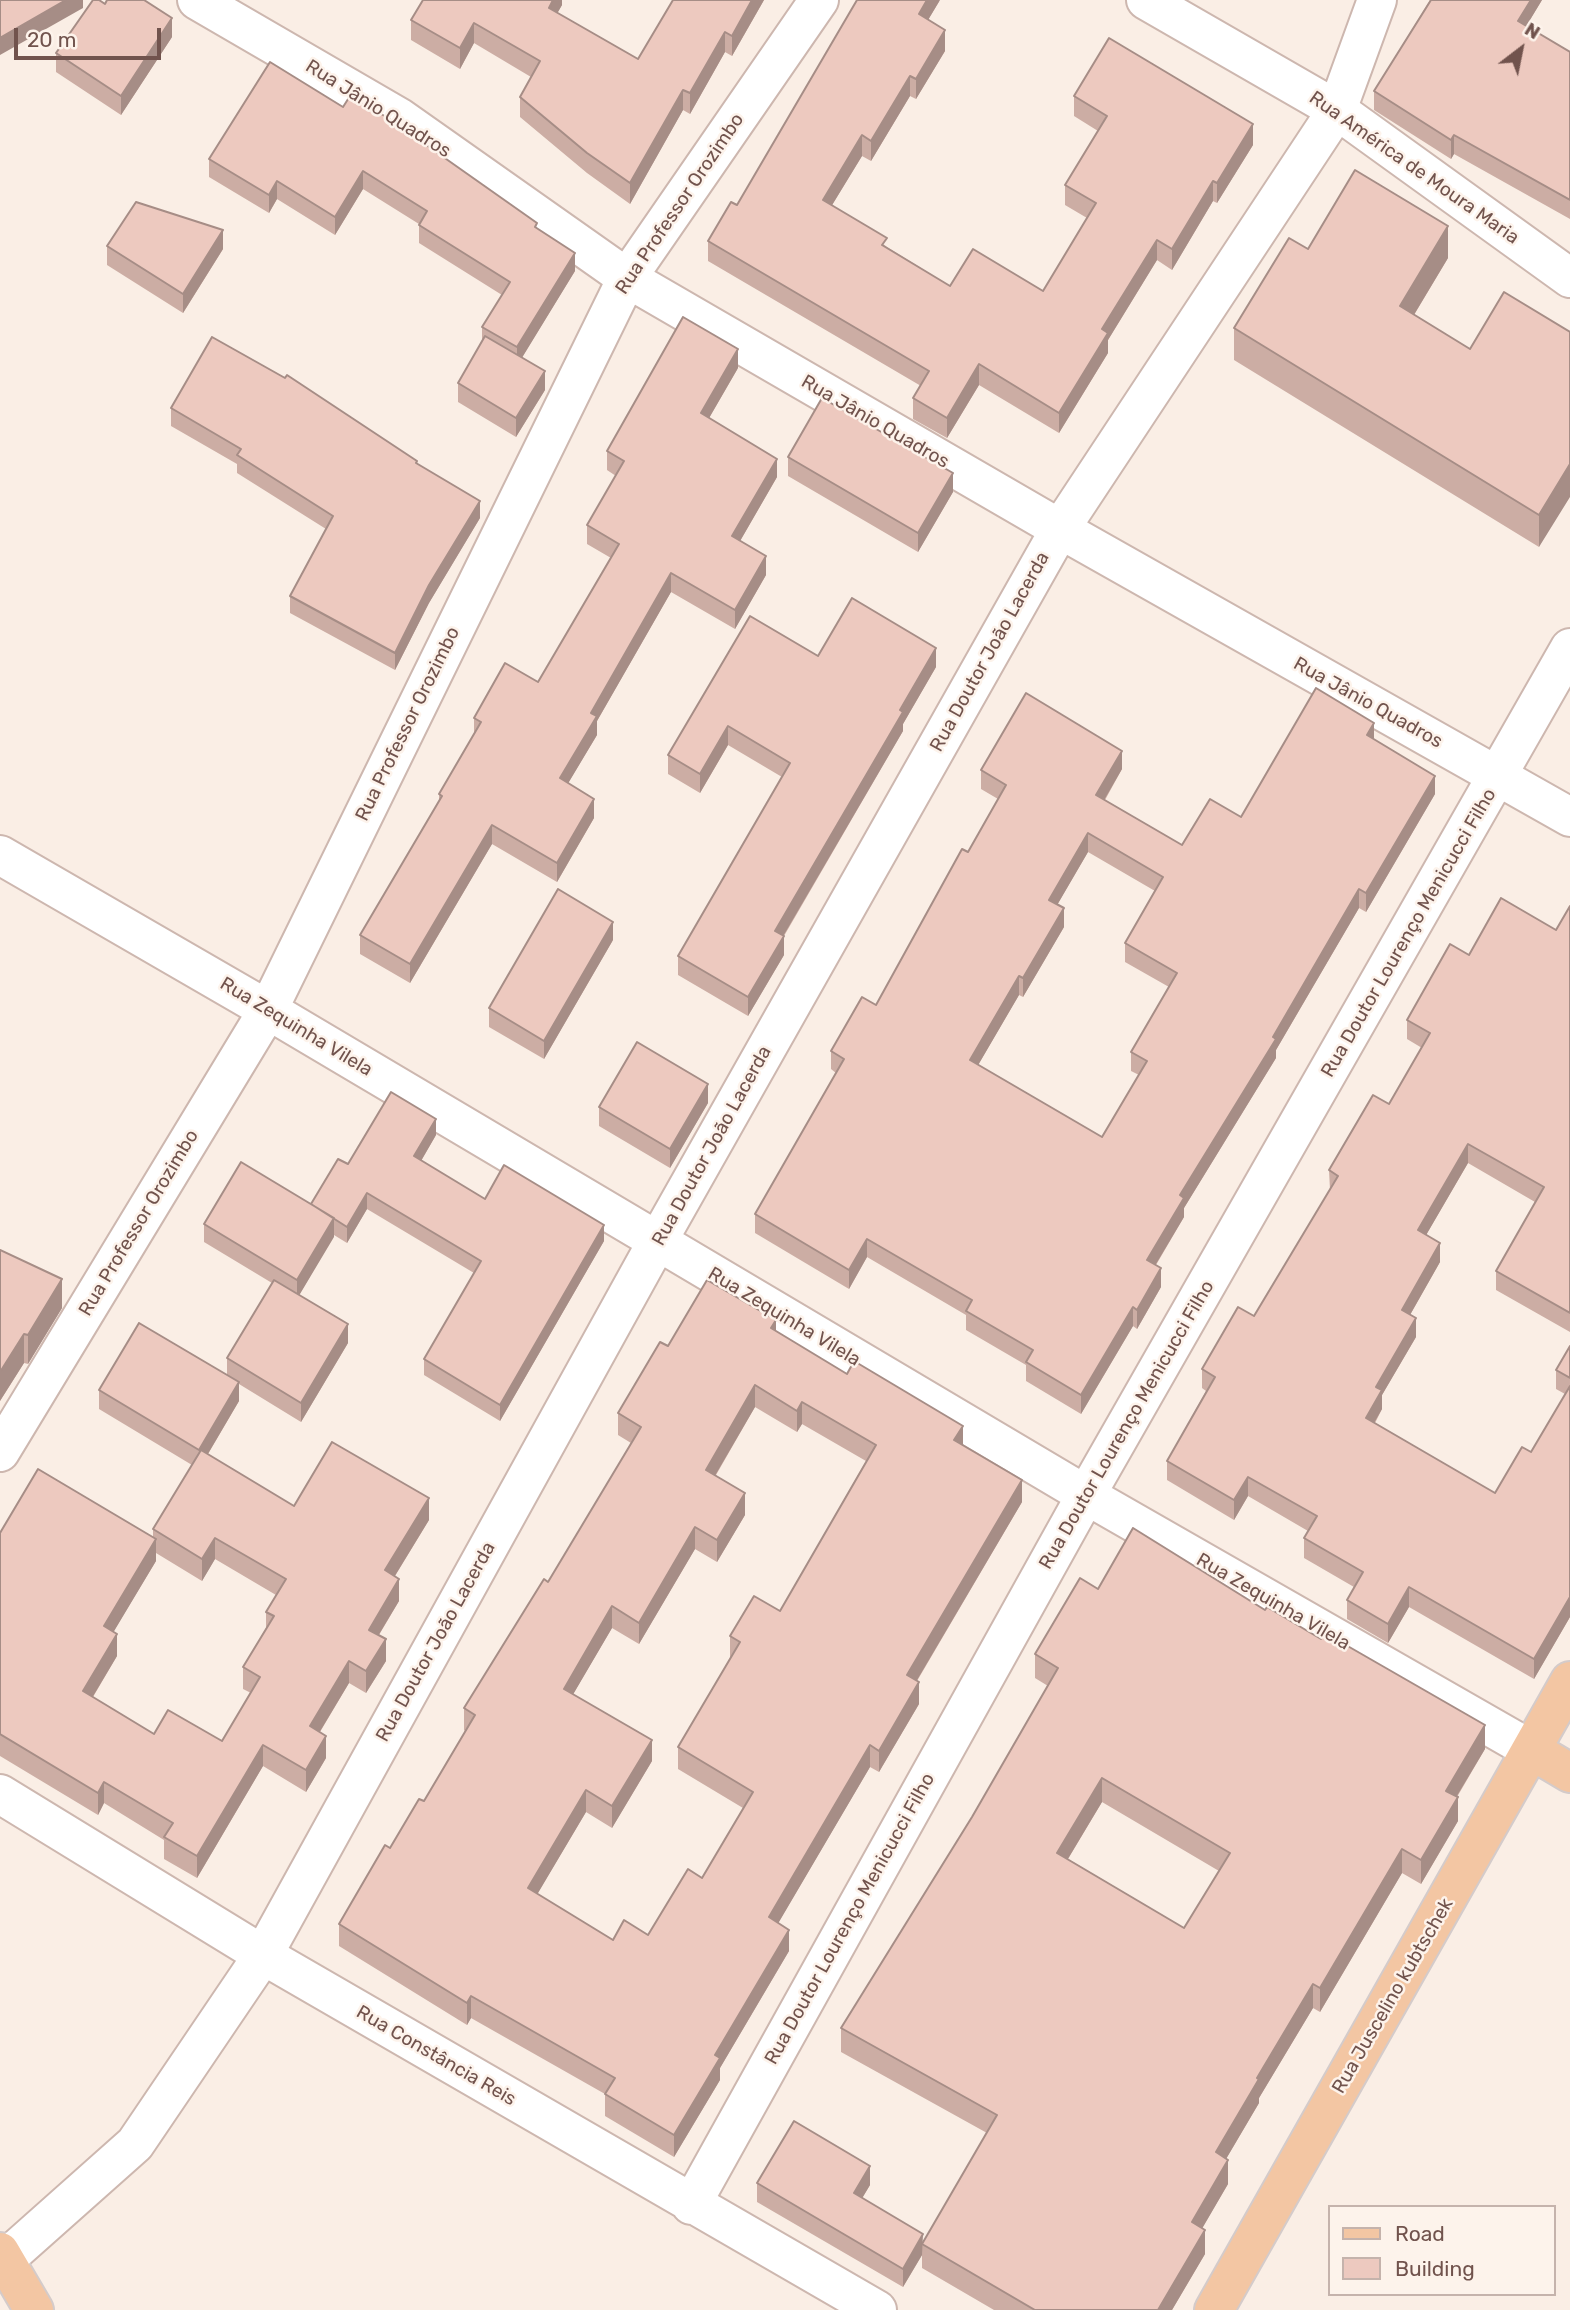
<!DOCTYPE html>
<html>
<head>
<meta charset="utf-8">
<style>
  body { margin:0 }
  #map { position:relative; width:1570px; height:2310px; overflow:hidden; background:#faeee5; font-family:Rubik,sans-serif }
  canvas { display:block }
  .legend { position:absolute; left:1328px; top:2205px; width:228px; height:91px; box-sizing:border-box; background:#fdf3eb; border:2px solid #c5b3ac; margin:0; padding:9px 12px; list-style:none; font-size:21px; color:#71534d }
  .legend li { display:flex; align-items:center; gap:14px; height:35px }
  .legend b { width:35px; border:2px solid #c5b3ac }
  .north { position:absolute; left:1486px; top:14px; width:70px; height:70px; -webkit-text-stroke:5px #fdf3eb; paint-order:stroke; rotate:32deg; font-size:19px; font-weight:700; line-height:28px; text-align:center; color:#71534d }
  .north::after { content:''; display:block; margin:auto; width:24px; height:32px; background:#71534d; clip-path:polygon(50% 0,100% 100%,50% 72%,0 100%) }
  .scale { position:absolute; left:14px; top:28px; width:147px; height:32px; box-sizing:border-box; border:4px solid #71534d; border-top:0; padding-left:9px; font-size:21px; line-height:24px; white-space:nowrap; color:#71534d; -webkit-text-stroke:5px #fdf3eb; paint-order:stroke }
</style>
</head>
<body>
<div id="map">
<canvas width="1570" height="2310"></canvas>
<ul class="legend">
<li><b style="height:9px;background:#f3c6a3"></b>Road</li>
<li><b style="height:19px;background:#edc9bf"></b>Building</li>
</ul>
<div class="north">N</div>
<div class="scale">20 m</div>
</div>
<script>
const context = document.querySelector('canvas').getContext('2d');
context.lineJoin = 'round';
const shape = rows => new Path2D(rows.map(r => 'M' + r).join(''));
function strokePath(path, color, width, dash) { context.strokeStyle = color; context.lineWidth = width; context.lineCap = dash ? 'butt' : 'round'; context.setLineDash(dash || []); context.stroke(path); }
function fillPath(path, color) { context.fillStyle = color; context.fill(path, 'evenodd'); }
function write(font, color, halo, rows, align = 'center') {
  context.font = font + ' Rubik,sans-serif'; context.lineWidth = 5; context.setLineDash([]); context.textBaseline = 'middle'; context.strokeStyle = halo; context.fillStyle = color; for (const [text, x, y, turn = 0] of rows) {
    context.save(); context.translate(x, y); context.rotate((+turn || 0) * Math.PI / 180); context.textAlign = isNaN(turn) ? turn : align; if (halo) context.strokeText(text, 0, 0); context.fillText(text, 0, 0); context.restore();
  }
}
const minor = shape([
  [197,0,400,118,627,278,1060,529,1570,817],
  [1146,0,1337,110,1570,278],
  [0,855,268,1010,1086,1495,1533,1751],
  [0,1452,268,1010,627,278,819,0],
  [0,1794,263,1955,877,2310],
  [691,2205,1086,1495,1570,648],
  [0,2264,135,2144,263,1955,657,1242,1060,529,1337,110,1377,0]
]);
const major = shape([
  [1533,1751,1570,1773],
  [0,2252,34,2310],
  [1214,2310,1570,1681]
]);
strokePath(minor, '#cdb7af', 42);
strokePath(major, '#d4cbca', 42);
strokePath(minor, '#fff', 38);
strokePath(major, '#f3c6a3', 38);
fillPath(shape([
  [562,0,562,5,557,13,638,59,673,0,764,0,732,56,725,52,690,114,683,110,630,204,587,173,520,117,520,97,531,77,474,43,460,69,411,40,411,20],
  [940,0,928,20,945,51,916,99,910,96,871,161,862,156,832,205,887,247,950,286,1043,291,1087,218,1065,205,1065,185,1098,131,1074,116,1074,96,1253,145,1217,203,1213,201,1172,270,1157,260,1108,340,1108,353,1059,433,979,385,947,438,913,419,913,398,921,386,708,261,708,241,737,205],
  [1430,0,1542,0,1526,26,1570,52,1570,219,1454,154,1451,159,1374,110,1374,91],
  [105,4,172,37,121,115,56,72,56,53],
  [270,62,537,229,575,271,522,357,545,390,516,437,458,402,458,383,482,341,482,327,502,295,419,243,419,224,363,189,335,235,277,199,269,213,209,177,209,159],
  [107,246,223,249,183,313,107,265],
  [1308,249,1448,258,1414,315,1470,349,1570,332,1539,547,1234,360,1234,328],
  [738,368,709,418,777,477,740,541,766,575,735,629,671,592,597,721,597,735,568,783,594,818,557,882,492,844,410,983,360,954,360,935,439,802,439,794,474,735,474,718,538,682,611,558,587,544,587,525,616,476,607,470,607,451],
  [171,408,417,464,480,518,429,603,395,670,290,613,290,596,326,529,237,473,237,464,171,426],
  [788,457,953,492,918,552,788,476],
  [818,656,936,667,903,724,903,731,784,936,784,955,748,1016,678,975,678,956,782,777,728,745,700,793,668,774,668,755],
  [1374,740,1435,794,1366,912,1359,908,1276,1050,1276,1058,1184,1208,1184,1217,1156,1265,1161,1287,1137,1329,1133,1326,1081,1414,1026,1381,1026,1365,966,1330,966,1315,867,1257,849,1289,755,1233,755,1214,836,1073,831,1069,831,1051,876,1005,968,852,998,799,981,789,981,770,1122,769,1105,800,1182,845,1241,817],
  [1088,852,1155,891,1125,943,1125,962,1169,987,1131,1052,1131,1071,1139,1075,1102,1137,978,1065,1019,995,1023,997,1064,927,1057,905],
  [1570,906,1570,1332,1496,1290,1496,1271,1535,1202,1468,1163,1426,1235,1440,1262,1410,1315,1416,1337,1382,1395,1382,1409,1375,1423,1495,1493,1531,1452,1565,1394,1556,1389,1556,1370,1570,1346,1570,1617,1534,1679,1409,1607,1388,1643,1347,1619,1347,1600,1354,1587,1304,1558,1304,1538,1308,1531,1248,1496,1234,1520,1167,1480,1167,1461,1206,1391,1202,1388,1202,1369,1254,1316,1330,1190,1329,1170,1389,1104,1422,1048,1407,1039,1407,1020,1469,955,1556,930],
  [613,940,544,1059,489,1027,489,1008],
  [708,1103,670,1168,599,1126,599,1107],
  [436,1135,421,1161,485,1199,604,1241,500,1421,424,1375,424,1359,474,1273,367,1209,347,1243,334,1235,299,1295,348,1343,301,1422,239,1384,239,1401,208,1454,294,1506,429,1520,395,1576,399,1601,379,1635,386,1661,366,1693,349,1683,320,1732,326,1758,306,1792,263,1766,197,1878,164,1859,164,1840,104,1803,98,1815,0,1756,0,1533,153,1537,153,1529,192,1465,99,1409,99,1390,227,1375,227,1358,272,1283,204,1242,204,1224,311,1204,348,1164],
  [156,1553,202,1581,215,1559,276,1595,266,1612,266,1628,243,1667,243,1689,251,1693,222,1741,154,1734,93,1697,117,1656,113,1632,156,1561],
  [0,1250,62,1308,28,1364,24,1363,0,1401],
  [776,1332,963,1445,1022,1502,917,1681,919,1704,879,1772,870,1767,778,1923,789,1951,720,2068,720,2080,674,2157,605,2116,605,2094,471,2018,467,2025,339,1946,339,1924,390,1848,424,1801,465,1731,464,1730,464,1708,548,1582,631,1443,618,1435,618,1413,668,1346],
  [755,1407,797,1432,802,1424,866,1461,780,1611,730,1636,730,1658,678,1747,678,1769,743,1808,702,1878,648,1935,613,1940,537,1894,586,1812,612,1828,652,1761,573,1694,612,1628,639,1644,695,1549,717,1562,745,1515,716,1475],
  [1098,1589,1485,1749,1457,1797,1458,1821,1421,1884,1402,1873,1320,2012,1313,2008,1259,2098,1259,2103,1226,2159,1228,2184,1202,2228,1205,2254,1172,2310,994,2310,922,2268,922,2255,903,2287,757,2202,757,2183,870,2185,862,2198,923,2242,987,2133,841,2052,841,2028,972,1817,1048,1686,1035,1678,1035,1654],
  [1102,1802,1219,1871,1184,1928,1068,1859]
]), '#ccada4');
fillPath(shape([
  [66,0,83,0,83,8,0,55,0,38],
  [553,0,562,0,562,5,549,28,549,8],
  [752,0,764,0,732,56,732,36],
  [927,0,940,0,919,35,919,14],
  [1531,0,1542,0,1518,40,1518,21],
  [172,18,172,37,121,115,121,96],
  [474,23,474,43,460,69,460,48],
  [945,30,945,51,916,99,916,79],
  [725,32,725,52,690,114,690,93],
  [910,76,910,96,871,161,871,141],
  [683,90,683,110,630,204,630,183],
  [1253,124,1253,145,1217,203,1217,183],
  [862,135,862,156,823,220,823,200],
  [1454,135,1454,154,1451,159,1451,140],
  [363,171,363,189,335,235,335,217],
  [277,181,277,199,269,213,269,195],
  [1213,181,1213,201,1172,270,1172,249],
  [1448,226,1448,258,1400,338,1400,306],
  [223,230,223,249,183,313,183,294],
  [1157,240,1157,260,1108,340,1108,353,1059,433,1059,413,1102,329],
  [575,253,575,271,517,366,517,347],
  [738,349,738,368,701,432,701,413],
  [979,364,979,385,947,438,947,418],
  [545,371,545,390,516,437,516,418],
  [777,459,777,477,732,555,732,536],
  [1570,464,1570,497,1539,547,1539,515],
  [953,473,953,492,918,552,918,533],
  [480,501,480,518,429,603,395,670,395,653,429,585],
  [766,556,766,575,735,629,735,610],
  [671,573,671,592,597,721,597,735,560,797,560,778,591,713],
  [936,648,936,667,903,724,903,731,775,950,775,931],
  [1374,723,1374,742,1367,735],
  [728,726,728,745,700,793,700,774],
  [1122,751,1122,769,1096,814,1096,795],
  [1435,776,1435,794,1366,912,1366,893],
  [594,799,594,818,557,882,557,863],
  [492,825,492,844,410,983,410,964],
  [1088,833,1088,852,1049,919,1049,900],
  [1359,889,1359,908,1276,1050,1276,1058,1184,1208,1184,1217,1147,1279,1147,1260,1180,1195],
  [1064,908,1064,927,1023,997,1023,978],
  [613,922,613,940,544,1059,544,1041],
  [784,936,784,955,748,1016,748,997],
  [1019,976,1019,995,970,1079,970,1060],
  [708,1084,708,1103,670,1168,670,1149],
  [436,1119,436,1135,414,1173,414,1156],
  [1468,1144,1468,1163,1418,1249,1418,1230],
  [367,1193,367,1209,347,1243,347,1227],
  [334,1218,334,1237,297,1299,297,1280],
  [604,1225,604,1241,500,1421,500,1405],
  [867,1239,867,1257,849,1289,849,1270],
  [1440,1243,1440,1262,1402,1329,1402,1310],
  [1161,1268,1161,1287,1137,1329,1137,1310],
  [62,1279,62,1308,28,1364,28,1335],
  [1133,1307,1133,1326,1081,1414,1081,1395],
  [1416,1318,1416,1337,1382,1395,1382,1409,1366,1437,1366,1418,1376,1387],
  [776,1320,776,1342,771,1328],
  [348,1324,348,1343,301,1422,301,1403],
  [24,1334,24,1363,0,1401,0,1372],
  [239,1382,239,1401,199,1469,199,1450],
  [755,1385,755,1407,706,1491,706,1470],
  [802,1402,802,1424,797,1432,797,1411],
  [963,1426,963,1447,954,1440],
  [1248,1477,1248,1496,1234,1520,1234,1500],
  [1022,1480,1022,1502,907,1697,907,1675],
  [745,1493,745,1515,717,1562,717,1540],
  [429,1498,429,1520,385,1592,385,1570],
  [695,1527,695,1549,639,1644,639,1623],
  [215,1538,215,1559,202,1581,202,1559],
  [156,1539,156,1561,104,1648,104,1626],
  [399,1579,399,1601,369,1651,369,1630],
  [1409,1587,1409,1607,1388,1643,1388,1624],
  [1570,1597,1570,1617,1534,1679,1534,1659],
  [612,1606,612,1628,564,1710,564,1689],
  [117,1634,117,1656,83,1713,83,1691],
  [386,1639,386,1661,366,1693,366,1671],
  [349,1661,349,1683,310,1748,310,1726],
  [919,1682,919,1704,879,1772,879,1751],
  [1485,1725,1485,1749,1446,1814,1446,1791],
  [326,1736,326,1758,306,1792,306,1770],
  [652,1740,652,1761,612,1828,612,1806],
  [263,1745,263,1766,197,1878,197,1856],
  [870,1745,870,1767,769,1939,769,1917],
  [1102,1778,1102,1802,1057,1877,1057,1853],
  [104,1782,104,1803,98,1815,98,1793],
  [586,1790,586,1812,528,1910,528,1888],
  [1458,1797,1458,1821,1421,1884,1421,1860],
  [1402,1849,1402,1873,1320,2012,1320,1988],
  [789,1930,789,1951,720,2068,720,2080,674,2157,674,2135,715,2055],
  [1313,1984,1313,2008,1259,2098,1259,2103,1216,2176,1216,2152,1257,2078],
  [471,1996,471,2018,467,2025,467,2003],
  [1228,2160,1228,2184,1192,2246,1192,2222],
  [870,2166,870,2185,854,2212,854,2193],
  [1205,2230,1205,2254,1172,2310,1158,2310],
  [923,2234,922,2255,903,2287,903,2269]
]), '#a68d86');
const building = shape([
  [0,0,66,0,0,38,0,0],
  [93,0,99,0,105,4,107,0,144,0,172,18,121,96,56,53,93,0],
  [423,0,553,0,549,8,638,59,673,0,752,0,732,36,725,32,690,93,683,90,630,183,587,153,520,97,540,61,474,23,460,48,411,20,423,0],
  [857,0,927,0,919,14,945,30,916,79,910,76,871,141,862,135,823,200,887,238,882,245,950,286,973,249,1043,291,1096,203,1065,185,1107,116,1074,96,1109,38,1253,124,1217,183,1213,181,1172,249,1157,240,1102,329,1108,333,1059,413,979,364,947,418,913,398,929,371,708,241,731,202,737,205,857,0],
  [1431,0,1531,0,1518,21,1570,52,1570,200,1454,135,1451,140,1374,91,1431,0],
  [270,62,343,107,350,96,388,118,537,223,535,227,575,253,517,347,482,327,510,282,419,225,427,211,363,171,335,217,277,181,269,195,209,159,270,62],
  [1355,170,1448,226,1400,306,1470,349,1504,292,1570,332,1570,464,1539,515,1234,328,1289,238,1308,249,1355,170],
  [136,202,223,230,183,294,107,246,136,202],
  [683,317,738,349,701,413,777,459,732,536,766,556,735,610,671,573,591,713,597,716,560,778,594,799,557,863,492,825,410,964,360,935,442,796,439,794,481,722,474,718,505,663,538,682,619,544,587,525,624,461,607,451,683,317],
  [485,336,545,371,516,418,458,383,485,336],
  [212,337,285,378,287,375,417,461,416,463,480,501,429,585,395,653,290,596,333,516,237,455,241,449,171,408,212,337],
  [822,398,953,473,918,533,788,457,822,398],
  [852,598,936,648,900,710,903,712,775,931,784,936,748,997,678,956,790,763,728,726,700,774,668,755,750,616,818,656,852,598],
  [1316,688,1374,723,1367,735,1435,776,1366,893,1359,889,1273,1037,1276,1039,1180,1195,1184,1198,1147,1260,1161,1268,1137,1310,1133,1307,1081,1395,1026,1362,1033,1350,966,1311,972,1300,867,1239,849,1270,755,1214,844,1059,831,1051,862,997,876,1005,962,849,968,852,1006,785,981,770,1026,693,1122,751,1096,795,1182,845,1210,799,1241,817,1316,688],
  [1088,833,1163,877,1125,943,1177,973,1131,1052,1147,1061,1102,1137,970,1060,1019,976,1023,978,1064,908,1049,900,1088,833],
  [558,889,613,922,544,1041,489,1008,558,889],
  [1501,898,1556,930,1570,906,1570,1313,1496,1271,1544,1187,1468,1144,1418,1230,1440,1243,1402,1310,1416,1318,1376,1387,1382,1390,1366,1418,1495,1493,1522,1447,1531,1452,1570,1386,1570,1597,1534,1659,1409,1587,1388,1624,1347,1600,1363,1572,1304,1538,1317,1516,1248,1477,1234,1500,1167,1461,1215,1377,1202,1369,1238,1307,1254,1316,1338,1176,1329,1170,1373,1095,1389,1104,1430,1033,1407,1020,1450,944,1469,955,1501,898],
  [637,1042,708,1084,670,1149,599,1107,637,1042],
  [391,1092,436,1119,414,1156,485,1199,504,1165,604,1225,500,1405,424,1359,481,1261,367,1193,347,1227,311,1204,338,1159,348,1164,391,1092],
  [241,1162,334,1218,297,1280,204,1224,241,1162],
  [0,1250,62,1279,28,1335,24,1334,0,1372,0,1250],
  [274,1280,348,1324,301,1403,227,1358,274,1280],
  [707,1280,776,1320,771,1328,847,1374,854,1361,963,1426,954,1440,1022,1480,907,1675,919,1682,879,1751,870,1745,769,1917,789,1930,715,2055,720,2058,674,2135,605,2094,615,2078,471,1996,467,2003,339,1924,385,1845,390,1848,419,1799,424,1801,475,1715,464,1708,544,1579,548,1582,641,1427,618,1413,660,1342,668,1346,707,1280],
  [755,1385,797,1411,802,1402,876,1445,780,1611,754,1596,730,1636,740,1642,678,1747,753,1792,702,1878,688,1869,648,1935,624,1920,613,1940,528,1888,586,1790,612,1806,652,1740,564,1689,612,1606,639,1623,695,1527,717,1540,745,1493,706,1470,755,1385],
  [139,1323,239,1382,199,1450,99,1390,139,1323],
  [1570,1346,1570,1378,1556,1370,1570,1346],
  [332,1442,429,1498,385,1570,399,1579,369,1630,386,1639,366,1671,349,1661,310,1726,326,1736,306,1770,263,1745,197,1856,164,1837,173,1823,104,1782,98,1793,0,1734,0,1533,38,1469,156,1539,104,1626,117,1634,83,1691,154,1734,168,1710,222,1741,260,1677,243,1667,274,1616,266,1612,286,1579,215,1538,202,1559,153,1529,201,1450,294,1506,332,1442],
  [1133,1528,1265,1610,1267,1607,1321,1639,1325,1633,1485,1725,1446,1791,1458,1797,1421,1860,1402,1849,1320,1988,1313,1984,1257,2078,1259,2079,1216,2152,1228,2160,1192,2222,1205,2230,1158,2310,1035,2310,922,2244,997,2115,841,2028,972,1817,1058,1668,1035,1654,1080,1578,1098,1589,1133,1528],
  [1102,1778,1230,1853,1184,1928,1057,1853,1102,1778],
  [794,2121,870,2166,854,2193,923,2234,903,2269,757,2183,794,2121]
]);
fillPath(building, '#edc9bf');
strokePath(building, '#a68d86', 2);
write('19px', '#71534d', '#fdf3eb', [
  ["Rua Jânio Quadros",378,109,32],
  ["Rua América de Moura Maria",1414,168,35],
  ["Rua Professor Orozimbo",680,204,-56],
  ["Rua Jânio Quadros",875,422,30],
  ["Rua Doutor João Lacerda",990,652,-61],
  ["Rua Jânio Quadros",1368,703,29],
  ["Rua Professor Orozimbo",408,724,-64],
  ["Rua Doutor Lourenço Menicucci Filho",1409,933,-60],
  ["Rua Zequinha Vilela",296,1027,31],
  ["Rua Doutor João Lacerda",712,1146,-61],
  ["Rua Professor Orozimbo",139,1223,-59],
  ["Rua Zequinha Vilela",784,1317,31],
  ["Rua Doutor Lourenço Menicucci Filho",1127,1425,-60],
  ["Rua Zequinha Vilela",1273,1602,30],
  ["Rua Doutor João Lacerda",436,1642,-61],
  ["Rua Doutor Lourenço Menicucci Filho",850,1919,-61],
  ["Rua Juscelino kubtschek",1393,1996,-60],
  ["Rua Constância Reis",436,2056,30]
]);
</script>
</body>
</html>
